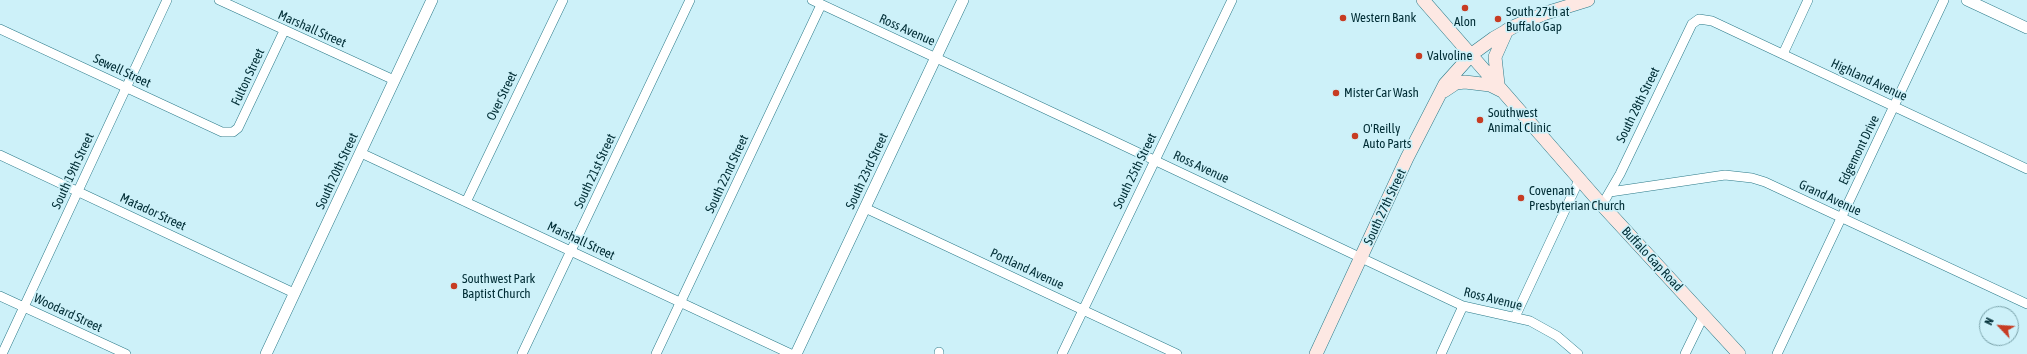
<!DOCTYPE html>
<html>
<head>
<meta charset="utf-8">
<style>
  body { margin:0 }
  #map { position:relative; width:2027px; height:354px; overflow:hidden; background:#cdf1f9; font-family:"Asap Condensed",sans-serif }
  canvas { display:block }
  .north { position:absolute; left:1979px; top:306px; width:40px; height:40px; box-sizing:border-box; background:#cdf1f9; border:1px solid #7ba3ab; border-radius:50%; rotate:295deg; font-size:11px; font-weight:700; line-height:16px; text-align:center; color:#002d35 }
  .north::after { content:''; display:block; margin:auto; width:14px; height:18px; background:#c73c23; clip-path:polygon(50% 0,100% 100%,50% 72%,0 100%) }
</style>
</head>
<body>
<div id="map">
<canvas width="2027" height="354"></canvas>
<div class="north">N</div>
</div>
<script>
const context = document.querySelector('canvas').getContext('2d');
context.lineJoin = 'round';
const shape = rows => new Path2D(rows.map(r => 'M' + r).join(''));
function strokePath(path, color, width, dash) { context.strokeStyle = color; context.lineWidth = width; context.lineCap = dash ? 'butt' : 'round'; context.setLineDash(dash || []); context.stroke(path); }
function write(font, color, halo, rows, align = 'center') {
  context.font = font + ' "Asap Condensed",sans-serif'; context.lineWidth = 3.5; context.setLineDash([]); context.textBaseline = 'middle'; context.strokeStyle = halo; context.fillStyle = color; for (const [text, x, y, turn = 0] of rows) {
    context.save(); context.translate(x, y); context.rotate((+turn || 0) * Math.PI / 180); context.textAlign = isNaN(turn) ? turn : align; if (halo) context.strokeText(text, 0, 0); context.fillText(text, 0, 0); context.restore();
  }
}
const minor = shape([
  [219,0,394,80],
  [812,0,1101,135,1463,306,1530,321,1557,336,1578,354],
  [0,29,222,132,233,132,238,128,284,31],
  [1783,54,1808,0],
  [361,153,791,354],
  [0,155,294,293],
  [1610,192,1725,175,1752,178,1765,182,2027,304],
  [466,202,563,0],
  [1602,205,1620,174,1692,24,1699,19,1712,21,2027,169],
  [865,208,1177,354],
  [0,296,126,354],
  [1515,317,1580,178],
  [2,354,167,0],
  [522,354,690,0],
  [656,354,821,5],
  [939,354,939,352],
  [1062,354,1232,0],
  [1441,354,1463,306],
  [1685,354,1704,315],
  [1777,354,1944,0]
]);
const tertiary = shape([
  [1967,0,2027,28],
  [266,354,432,0],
  [796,354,963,0]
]);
const secondary = shape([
  [1423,0,1602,205,1739,354],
  [1498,84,1495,57,1507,30],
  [1444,91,1456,83,1465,82,1490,85,1502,91],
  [1316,354,1407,158,1445,84,1472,54,1494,38,1515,26,1546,13,1588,0]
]);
strokePath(minor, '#2a7988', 10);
strokePath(tertiary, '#2a7988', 12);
strokePath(secondary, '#2a7988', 14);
strokePath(minor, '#fff', 9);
strokePath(tertiary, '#fff', 11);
strokePath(secondary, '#fde8e3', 13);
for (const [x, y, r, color] of [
  [1465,8,4,"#c73c23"],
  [1343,18,4,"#c73c23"],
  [1498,19,4,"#c73c23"],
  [1419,56,4,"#c73c23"],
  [1336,93,4,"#c73c23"],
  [1480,120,4,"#c73c23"],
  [1355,136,4,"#c73c23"],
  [1521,198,4,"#c73c23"],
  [454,286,4,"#c73c23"]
]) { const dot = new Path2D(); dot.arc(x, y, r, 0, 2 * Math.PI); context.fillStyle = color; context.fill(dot); strokePath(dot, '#cdf1f9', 1.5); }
write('13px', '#002d35', '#cdf1f9', [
  ["South 27th at",1506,12],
  ["Buffalo Gap",1506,27],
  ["Western Bank",1351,18],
  ["Alon",1465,22,"center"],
  ["Valvoline",1427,56],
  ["Mister Car Wash",1344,93],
  ["Southwest",1488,113],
  ["Animal Clinic",1488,128],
  ["O'Reilly",1363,129],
  ["Auto Parts",1363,144],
  ["Covenant",1529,191],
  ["Presbyterian Church",1529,206],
  ["Southwest Park",462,279],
  ["Baptist Church",462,294]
], 'left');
write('13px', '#002d35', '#cdf1f9', [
  ["Marshall Street",312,29,24],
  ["Ross Avenue",907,30,24],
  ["Sewell Street",122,71,25],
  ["Fulton Street",248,77,-65],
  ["Highland Avenue",1869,80,25],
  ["Over Street",502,96,-64],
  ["South 28th Street",1638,105,-64],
  ["Edgemont Drive",1859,150,-64],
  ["Ross Avenue",1201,167,25],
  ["South 19th Street",73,171,-65],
  ["South 20th Street",337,171,-65],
  ["South 21st Street",595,171,-65],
  ["South 23rd Street",867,171,-65],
  ["South 25th Street",1135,171,-64],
  ["South 22nd Street",727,174,-65],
  ["Grand Avenue",1830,198,25],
  ["South 27th Street",1385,207,-65],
  ["Matador Street",153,212,25],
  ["Marshall Street",581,241,25],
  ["Buffalo Gap Road",1652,259,47],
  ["Portland Avenue",1027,269,25],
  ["Ross Avenue",1493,299,14],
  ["Woodard Street",68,313,25]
]);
</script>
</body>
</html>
